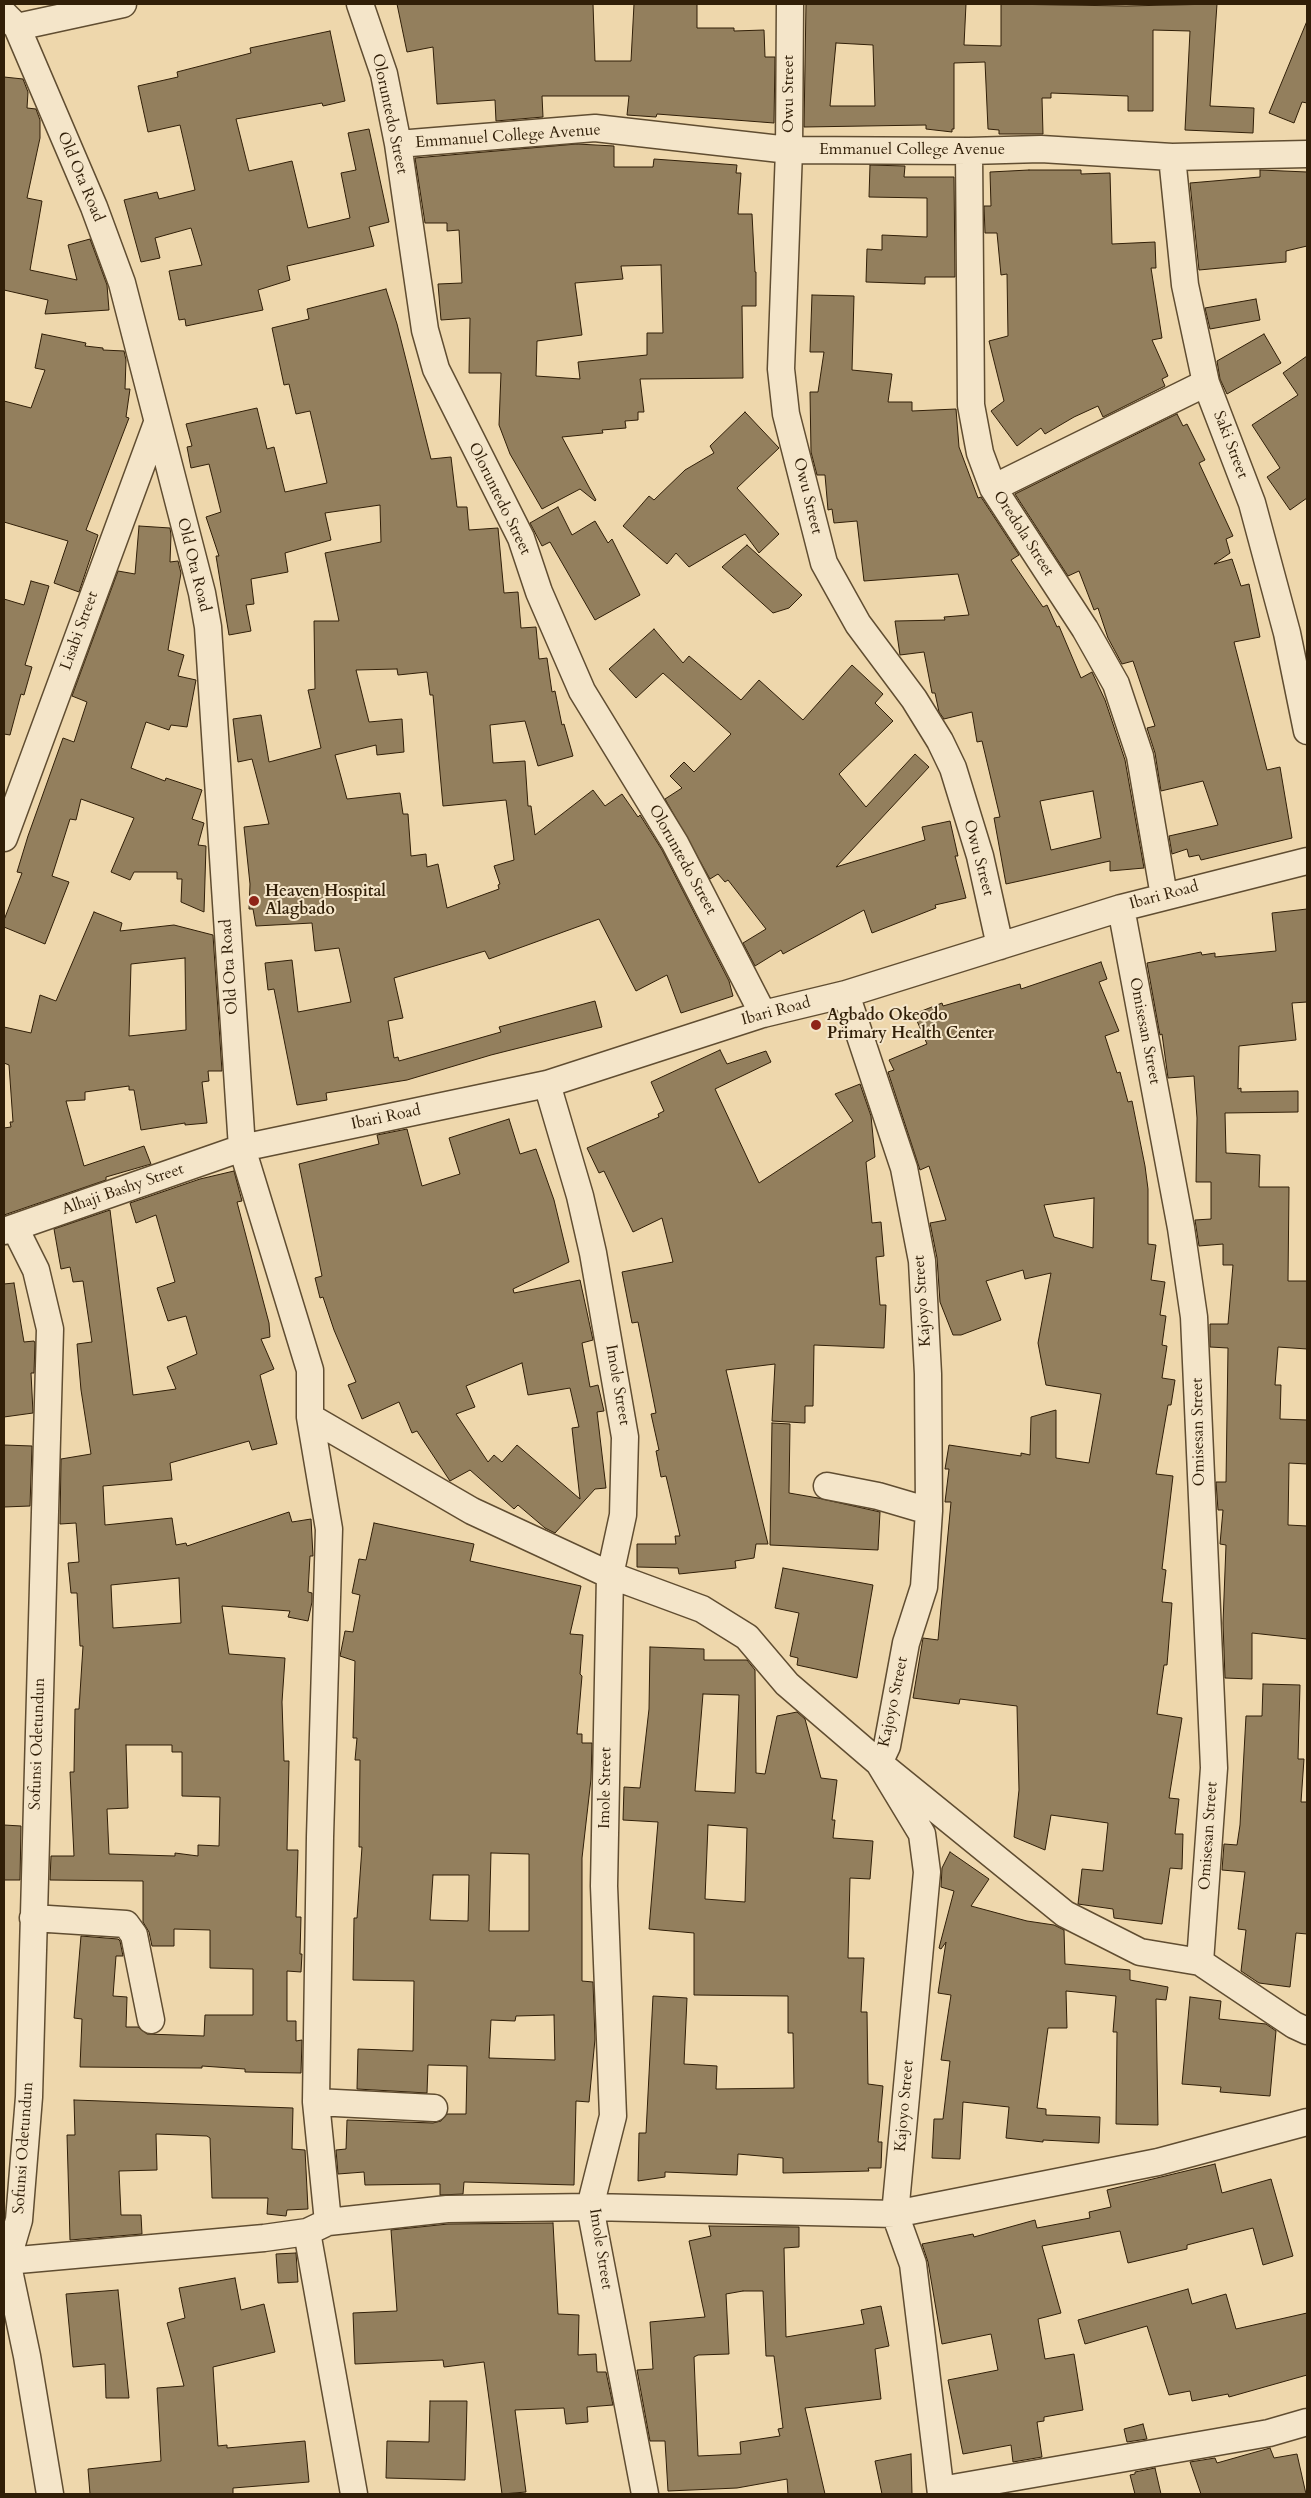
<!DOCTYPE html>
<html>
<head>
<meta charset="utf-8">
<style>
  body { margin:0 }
  #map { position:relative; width:1311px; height:2498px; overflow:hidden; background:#eed7ac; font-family:Cardo,serif }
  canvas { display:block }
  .frame { position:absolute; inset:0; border:5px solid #311f08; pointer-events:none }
</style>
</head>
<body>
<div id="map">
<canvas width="1311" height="2498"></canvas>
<div class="frame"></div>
</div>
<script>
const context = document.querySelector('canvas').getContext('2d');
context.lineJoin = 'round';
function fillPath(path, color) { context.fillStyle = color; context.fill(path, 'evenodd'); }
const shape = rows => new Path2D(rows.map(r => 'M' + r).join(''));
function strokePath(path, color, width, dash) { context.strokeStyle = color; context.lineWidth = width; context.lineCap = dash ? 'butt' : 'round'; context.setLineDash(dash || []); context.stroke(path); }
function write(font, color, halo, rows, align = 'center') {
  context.font = font + ' Cardo,serif'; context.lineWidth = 4; context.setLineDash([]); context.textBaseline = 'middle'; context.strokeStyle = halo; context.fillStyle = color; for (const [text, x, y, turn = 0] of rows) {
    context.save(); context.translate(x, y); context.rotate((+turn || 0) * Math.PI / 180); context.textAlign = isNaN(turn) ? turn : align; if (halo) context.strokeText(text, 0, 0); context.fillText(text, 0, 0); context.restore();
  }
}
const building = shape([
  [397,4,593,4,595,61,631,61,634,4,697,4,697,28,734,28,734,31,764,30,765,57,775,57,774,123,657,114,656,117,627,115,629,96,542,96,543,117,496,121,495,100,437,104,433,47,407,52,397,4],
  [806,4,966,4,964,45,1001,46,1001,4,1126,6,1217,4,1210,106,1254,108,1253,133,1185,130,1190,31,1153,30,1153,111,1128,111,1128,96,1051,93,1051,98,1042,98,1043,134,999,134,999,130,988,129,985,62,954,63,954,129,952,129,952,132,926,129,926,125,804,127,806,4],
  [836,43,873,45,875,106,830,106,836,43],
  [1307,21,1307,103,1302,102,1294,123,1269,113,1307,21],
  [330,31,345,101,323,106,322,103,236,119,249,171,292,161,308,228,350,218,341,173,356,170,348,133,369,129,389,222,369,227,374,246,287,266,290,280,258,290,263,310,186,326,185,319,179,320,169,271,202,265,191,228,155,238,160,258,141,262,124,200,157,192,159,199,195,190,180,125,148,132,138,86,178,77,177,72,251,53,250,48,330,31],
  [4,77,23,79,28,92,27,108,36,109,40,120,40,138,27,198,42,201,30,270,77,280,68,245,90,239,107,285,109,310,45,314,48,300,4,290,4,77],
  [577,144,614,146,614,167,653,167,654,159,737,165,736,173,741,173,738,214,752,214,755,272,756,272,756,306,742,306,743,378,640,379,644,412,638,412,638,420,625,421,626,428,602,430,603,433,562,437,596,500,595,501,580,489,542,509,510,454,499,425,501,373,469,373,470,318,441,320,438,284,462,283,459,230,447,231,447,223,425,223,415,158,577,144],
  [661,265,663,333,647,333,647,355,578,362,580,379,536,376,537,341,582,335,575,283,623,279,621,266,661,265],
  [870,165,905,166,904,177,954,177,955,277,925,277,925,284,866,282,867,249,882,250,882,235,927,237,927,198,869,197,870,165],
  [1029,170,1081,170,1081,174,1110,173,1112,244,1155,242,1156,268,1151,268,1162,338,1152,340,1168,376,1162,379,1165,386,1103,417,1098,406,1074,417,1045,434,1041,428,1017,446,991,411,1004,401,989,341,1008,336,1007,274,1001,275,997,233,985,233,984,206,991,206,990,172,1029,170],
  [1260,170,1307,172,1307,246,1286,251,1286,262,1199,270,1190,183,1260,177,1260,170],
  [386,289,397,324,431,459,451,457,457,507,467,507,469,530,498,528,504,593,518,592,521,628,536,627,539,659,547,658,552,692,555,691,562,725,564,724,573,756,538,766,525,721,490,725,493,763,525,761,528,806,531,806,535,835,593,790,605,806,622,794,638,817,640,815,662,850,729,981,733,996,681,1013,667,975,636,991,599,919,489,959,485,951,394,978,403,1018,388,1021,394,1058,398,1057,399,1061,501,1032,499,1027,595,1001,602,1027,491,1055,407,1080,326,1093,327,1100,297,1105,274,989,268,990,265,963,292,960,298,1012,351,1002,339,948,315,951,312,923,256,926,253,909,249,909,250,884,244,827,269,824,252,759,238,762,233,719,261,715,269,762,321,748,308,690,315,689,314,621,339,621,325,553,381,542,380,505,325,513,331,540,285,553,288,572,251,579,254,604,246,605,251,631,229,635,216,556,219,556,206,517,221,512,209,464,191,468,187,447,192,446,186,424,257,408,267,449,274,447,285,492,327,483,310,411,296,414,289,384,284,385,272,328,309,319,307,309,386,289],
  [397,669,398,675,427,672,430,695,433,695,443,806,506,800,514,860,494,866,500,884,498,885,499,889,447,908,438,864,427,867,426,854,411,856,408,814,403,814,400,793,347,799,335,755,376,745,377,755,404,752,402,719,369,722,356,670,397,669],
  [812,295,854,296,852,370,892,374,888,402,912,402,912,411,956,409,959,447,978,498,981,497,1019,555,1011,560,1043,607,1047,605,1057,627,1059,626,1081,678,1092,672,1105,700,1125,760,1144,868,1110,871,1110,861,1006,884,994,818,1000,817,982,741,977,742,972,712,944,719,939,712,935,693,932,693,924,652,900,655,895,621,945,620,944,617,969,615,958,574,864,581,857,521,834,523,832,509,828,510,825,475,817,475,811,452,810,392,818,392,824,352,810,352,812,295],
  [1093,791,1101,838,1051,850,1040,801,1093,791],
  [1256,299,1260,320,1210,329,1205,308,1256,299],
  [42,334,86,343,85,346,103,348,103,350,124,351,126,360,125,389,130,389,126,417,129,418,86,530,98,535,79,592,54,583,68,541,4,522,4,401,31,408,45,370,35,368,42,334],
  [1264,334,1281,363,1227,394,1220,379,1217,361,1264,334],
  [1307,356,1307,498,1290,510,1267,477,1280,468,1252,425,1298,395,1283,373,1307,356],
  [745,412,779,448,737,488,779,534,759,553,745,534,689,567,676,553,667,564,623,526,649,496,654,500,685,470,714,453,710,446,745,412],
  [1177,414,1183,426,1187,424,1205,460,1199,463,1233,536,1226,539,1230,553,1214,564,1232,559,1241,586,1249,584,1260,637,1234,642,1267,770,1280,767,1292,838,1201,860,1199,855,1189,857,1187,849,1172,854,1169,836,1218,825,1203,781,1161,791,1155,753,1147,728,1155,726,1133,661,1122,664,1108,638,1098,608,1094,610,1079,571,1068,576,1015,494,1177,414],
  [558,507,572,535,595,521,608,543,612,539,640,595,595,620,550,542,542,546,530,523,558,507],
  [139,526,170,528,171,535,170,562,178,561,181,573,168,650,184,655,178,676,196,680,187,727,171,725,169,730,146,722,131,768,165,781,166,778,202,790,192,819,204,823,198,845,206,846,204,912,181,902,182,879,177,879,177,872,134,872,130,880,111,872,134,818,81,799,76,820,70,819,52,876,69,882,45,944,4,927,4,920,22,873,17,872,28,836,63,738,74,742,87,702,72,696,118,571,135,574,139,526],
  [747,545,802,595,789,608,773,613,722,567,747,545],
  [31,581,49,586,25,665,32,667,24,695,21,694,10,735,4,734,4,599,24,605,31,581],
  [654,629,683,663,689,656,741,700,759,680,803,720,852,665,883,694,875,703,893,721,839,774,866,807,915,754,929,767,836,867,925,840,922,827,950,821,958,856,955,856,966,898,935,905,936,908,872,933,864,910,783,954,781,950,755,966,743,943,766,929,728,880,725,882,718,874,710,879,665,799,682,788,670,776,684,762,694,772,731,734,663,673,636,698,609,669,654,629],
  [1307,909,1307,1002,1292,1003,1296,1040,1239,1046,1238,1089,1241,1088,1241,1092,1298,1091,1298,1112,1225,1113,1226,1153,1260,1155,1259,1187,1289,1187,1288,1281,1307,1281,1307,1349,1278,1347,1275,1385,1281,1385,1280,1419,1307,1420,1307,1464,1289,1463,1288,1525,1307,1526,1307,1639,1252,1633,1252,1679,1225,1678,1223,1623,1226,1545,1220,1544,1223,1510,1218,1510,1216,1482,1226,1482,1228,1348,1210,1347,1210,1324,1228,1324,1233,1265,1223,1265,1223,1244,1199,1246,1195,1220,1211,1219,1211,1182,1196,1182,1197,1118,1194,1076,1168,1078,1162,1034,1160,1035,1159,1030,1147,963,1201,952,1202,955,1215,953,1215,957,1276,951,1272,913,1307,909],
  [94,912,122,923,120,931,174,925,213,935,222,1071,208,1071,209,1081,202,1082,207,1123,185,1125,185,1123,141,1130,134,1090,129,1090,129,1086,85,1092,85,1100,66,1101,84,1166,144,1146,151,1164,106,1177,106,1180,4,1215,4,1128,11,1127,10,1122,13,1122,9,1065,4,1063,4,1027,31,1033,40,995,56,1001,94,912],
  [185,958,186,1030,129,1036,131,964,185,958],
  [1101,962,1107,979,1099,982,1119,1031,1105,1036,1117,1073,1120,1072,1128,1102,1132,1101,1145,1166,1148,1189,1148,1244,1156,1245,1151,1280,1165,1282,1160,1315,1166,1316,1162,1345,1167,1346,1162,1378,1175,1380,1171,1405,1168,1405,1156,1474,1173,1476,1162,1569,1166,1570,1162,1602,1172,1603,1167,1665,1164,1665,1157,1714,1182,1718,1169,1798,1179,1799,1175,1834,1183,1834,1182,1869,1170,1868,1162,1924,1114,1918,1113,1909,1078,1904,1082,1869,1103,1871,1108,1823,1051,1815,1045,1850,1014,1837,1019,1790,1017,1706,960,1699,959,1704,913,1698,923,1638,938,1640,951,1502,945,1502,949,1469,945,1469,949,1445,1021,1456,1021,1453,1030,1455,1031,1417,1056,1410,1056,1458,1089,1463,1101,1394,1046,1385,1038,1343,1051,1273,1025,1279,1023,1270,986,1281,1001,1320,961,1335,953,1335,940,1302,937,1258,930,1223,946,1220,929,1166,920,1170,888,1072,894,1070,889,1060,927,1044,914,1014,942,1003,943,1006,1020,984,1021,989,1101,962],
  [1094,1198,1093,1248,1054,1237,1044,1205,1094,1198],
  [720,1050,727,1064,766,1051,771,1062,715,1089,759,1183,853,1121,835,1094,860,1084,871,1116,875,1157,866,1162,872,1223,881,1222,884,1256,876,1257,880,1305,886,1305,884,1348,814,1345,813,1406,805,1406,805,1423,772,1421,775,1364,726,1370,768,1544,756,1544,754,1558,735,1561,736,1568,679,1574,678,1568,637,1567,637,1544,676,1544,675,1536,680,1536,666,1476,661,1477,656,1451,659,1450,651,1414,656,1413,638,1322,632,1323,622,1272,673,1262,662,1218,633,1232,604,1171,599,1173,587,1148,659,1117,658,1114,664,1111,651,1082,720,1050],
  [509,1119,520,1154,536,1149,554,1200,569,1262,513,1289,514,1293,580,1280,593,1340,582,1343,590,1387,598,1385,604,1411,597,1412,606,1488,595,1489,555,1533,545,1528,518,1505,514,1509,470,1470,450,1481,417,1431,412,1433,399,1402,362,1419,348,1385,356,1382,334,1330,323,1297,320,1298,315,1278,322,1276,299,1164,379,1144,377,1135,407,1129,422,1186,460,1174,449,1138,509,1119],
  [522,1363,528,1395,570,1388,579,1427,572,1428,580,1499,517,1445,502,1462,494,1455,488,1462,456,1414,475,1407,466,1386,522,1363],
  [234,1171,242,1201,237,1202,269,1323,270,1337,261,1339,274,1369,260,1375,277,1444,252,1450,249,1441,170,1463,172,1480,103,1486,105,1525,172,1518,176,1545,186,1543,187,1546,289,1512,292,1522,311,1519,313,1556,310,1556,308,1592,312,1593,312,1602,308,1621,288,1617,290,1611,222,1606,229,1654,285,1658,282,1702,284,1761,289,1761,287,1850,298,1850,296,1917,301,1917,300,1954,302,1954,301,1972,287,1971,287,2021,296,2021,296,2041,302,2040,301,2073,245,2072,245,2069,202,2066,202,2068,80,2067,82,2019,74,2018,81,1936,118,1939,120,1941,123,1956,116,1956,113,1996,127,1997,126,2027,138,2027,147,2034,204,2036,205,2015,253,2015,253,1969,210,1968,210,1930,174,1929,174,1946,152,1946,149,1932,143,1922,143,1881,50,1880,51,1856,74,1856,70,1772,74,1772,75,1709,79,1709,83,1646,80,1646,77,1593,71,1593,68,1563,79,1562,76,1523,60,1524,61,1459,91,1454,81,1390,77,1344,92,1342,83,1281,73,1282,70,1267,61,1269,54,1229,110,1210,133,1395,176,1389,167,1367,197,1354,186,1316,168,1321,157,1288,175,1282,156,1215,136,1223,130,1203,200,1179,234,1171],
  [179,1578,181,1623,113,1628,111,1585,179,1578],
  [126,1745,172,1745,172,1752,182,1752,182,1796,220,1797,219,1846,198,1845,198,1856,175,1853,175,1856,109,1854,107,1809,128,1808,126,1745],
  [14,1283,24,1342,34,1341,35,1343,34,1373,31,1373,33,1413,4,1417,4,1284,14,1283],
  [772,1423,790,1424,789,1493,818,1498,880,1512,878,1550,770,1545,772,1423],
  [4,1445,32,1446,30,1506,4,1507,4,1445],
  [374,1523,474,1544,470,1561,581,1586,570,1634,583,1635,580,1674,582,1676,577,1734,582,1734,582,1743,592,1743,591,1779,582,1858,582,1981,593,1982,595,2039,589,2102,576,2101,574,2185,464,2182,463,2194,440,2195,440,2184,365,2185,364,2172,338,2174,336,2150,346,2149,347,2120,433,2123,441,2121,447,2114,466,2114,467,2066,428,2065,427,2093,357,2089,358,2049,413,2051,414,1981,353,1980,354,1918,357,1918,362,1847,359,1847,360,1760,355,1760,357,1738,353,1738,355,1661,340,1656,345,1631,353,1632,360,1595,352,1593,359,1559,366,1560,374,1523],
  [491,1853,529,1854,529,1931,489,1931,491,1853],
  [433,1875,469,1875,468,1921,430,1920,433,1875],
  [554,2015,555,2060,489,2058,491,2020,515,2021,516,2016,554,2015],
  [783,1568,873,1585,857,1678,797,1665,798,1658,790,1656,799,1613,775,1608,783,1568],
  [650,1647,704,1649,704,1660,747,1660,755,1670,756,1773,765,1774,777,1716,797,1712,805,1719,821,1778,837,1780,832,1820,835,1820,833,1838,873,1841,870,1879,850,1878,848,1958,864,1958,861,2012,867,2012,868,2084,883,2086,878,2142,882,2142,881,2168,868,2168,869,2171,783,2173,783,2158,738,2154,737,2175,665,2172,665,2177,638,2181,639,2133,646,2133,653,1996,687,1998,684,2064,717,2066,716,2089,794,2088,793,2033,788,2033,788,1996,694,1995,694,1933,649,1929,658,1822,623,1820,624,1787,640,1788,649,1709,650,1647],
  [703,1694,739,1695,735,1793,695,1791,703,1694],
  [708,1825,747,1828,745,1902,705,1899,708,1825],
  [1263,1684,1300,1685,1298,1759,1304,1759,1301,1802,1307,1802,1307,1934,1296,1933,1290,1987,1259,1983,1241,1971,1246,1930,1238,1929,1245,1872,1222,1870,1224,1844,1237,1845,1240,1825,1246,1716,1262,1716,1263,1684],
  [4,1825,21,1826,20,1880,4,1880,4,1825],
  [950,1852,989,1879,971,1906,1027,1921,1054,1925,1064,1930,1065,1964,1130,1970,1130,1980,1168,1987,1166,2000,1156,1999,1158,2125,1116,2124,1117,2032,1113,2032,1116,1996,1066,1991,1067,2028,1048,2028,1037,2108,1046,2109,1046,2115,1100,2117,1099,2143,1043,2140,1043,2142,1006,2138,1009,2107,963,2102,960,2159,932,2158,934,2119,943,2119,950,2061,941,2060,951,1995,938,1993,946,1942,941,1949,939,1948,954,1891,941,1887,942,1868,950,1852],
  [1190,1997,1221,2001,1219,2019,1266,2024,1276,2031,1270,2096,1220,2092,1221,2087,1182,2084,1190,1997],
  [74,2100,293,2108,292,2149,305,2150,308,2209,287,2210,286,2216,267,2214,268,2198,212,2198,210,2138,207,2136,156,2134,157,2170,119,2171,121,2215,141,2215,142,2234,70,2240,67,2135,75,2135,74,2100],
  [1215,2164,1222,2193,1271,2179,1293,2256,1263,2265,1253,2228,1187,2245,1187,2249,1128,2263,1120,2231,1042,2246,1061,2313,1038,2319,1045,2359,1074,2354,1083,2410,1044,2417,1044,2421,1037,2422,1042,2457,1013,2462,1011,2445,963,2454,948,2380,998,2370,991,2334,942,2344,928,2262,922,2244,973,2234,974,2237,1035,2220,1037,2228,1090,2218,1089,2212,1111,2207,1107,2190,1215,2164],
  [553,2223,558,2314,579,2315,578,2355,596,2354,597,2372,606,2372,613,2405,587,2407,588,2422,566,2424,564,2408,515,2410,526,2492,502,2494,484,2362,444,2367,443,2360,355,2364,353,2313,397,2311,391,2230,448,2224,553,2223],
  [709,2226,799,2227,799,2247,784,2248,786,2337,864,2324,861,2310,881,2306,889,2346,875,2349,881,2399,805,2408,825,2494,788,2494,787,2479,737,2488,668,2491,665,2441,650,2441,637,2370,653,2369,650,2322,705,2317,689,2241,711,2236,709,2226],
  [743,2291,763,2291,766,2356,774,2356,783,2428,778,2429,780,2436,740,2442,741,2454,698,2456,694,2357,698,2355,729,2354,726,2294,743,2291],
  [296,2253,298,2282,278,2283,276,2254,296,2253],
  [235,2278,241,2310,264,2304,275,2352,213,2367,218,2446,227,2445,227,2448,305,2441,309,2482,233,2488,233,2494,90,2494,88,2469,161,2461,157,2388,184,2386,167,2323,185,2318,179,2288,235,2278],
  [1188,2289,1192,2304,1226,2294,1236,2329,1307,2313,1307,2375,1229,2397,1228,2394,1192,2401,1190,2391,1169,2395,1147,2326,1085,2344,1078,2320,1188,2289],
  [118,2290,129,2398,106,2398,105,2364,73,2367,66,2294,118,2290],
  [430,2401,467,2401,465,2480,386,2478,387,2441,429,2442,430,2401],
  [1143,2424,1147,2439,1127,2442,1124,2429,1143,2424],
  [1270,2448,1274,2458,1297,2454,1306,2494,1201,2494,1190,2462,1215,2458,1217,2463,1270,2448],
  [911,2454,912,2494,882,2494,875,2461,911,2454],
  [1155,2468,1161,2494,1135,2494,1130,2475,1135,2474,1135,2472,1155,2468]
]);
fillPath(building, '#937f5d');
strokePath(building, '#311f08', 1);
const minor = shape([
  [360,4,384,74,398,144,425,330,436,369,521,538,539,592,582,691,675,843,763,1014],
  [790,4,789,150,781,369,786,414,824,563,858,624,914,699,940,741,953,768,980,856,1000,946],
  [4,14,17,27,94,207,122,283,202,593,208,627,242,1148,310,1370,310,1417,329,1529,320,1837,316,2102,328,2222],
  [17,27,123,4],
  [398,144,595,128,789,150,969,151,1041,149,1172,157,1307,154],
  [969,151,971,405,980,453,993,488,1085,629,1116,684,1140,756,1164,896],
  [1172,157,1185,285,1206,383,1252,503,1287,633,1307,731],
  [993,488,1206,383],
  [4,838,157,423],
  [1121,908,1181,1228,1194,1317,1214,1768,1200,1962],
  [846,994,904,1168,922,1261,928,1374,929,1511,924,1587,906,1643,887,1746,879,1763,922,1834,927,1872,895,2214,913,2264,941,2494],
  [547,1084,580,1196,593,1253,625,1437,623,1515,610,1575,604,1886,613,2116,590,2207,645,2494],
  [4,1231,242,1148,547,1084,763,1014,846,994,1121,908,1307,861],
  [310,1417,472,1511,610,1575,702,1609,747,1637,787,1684,879,1763,1065,1914,1140,1952,1200,1962,1294,2025,1307,2031],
  [827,1486,878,1496,929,1511],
  [33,1918,126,1924,134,1935,151,2020],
  [316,2102,434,2108],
  [307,2232,354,2494],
  [4,2262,7,2261,19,2220,29,2097,50,1329,36,1270,15,1228],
  [941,2490,1269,2433,1307,2422],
  [50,2494,27,2356,7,2261,264,2238,307,2232,328,2222,447,2209,590,2207,895,2214,1158,2162,1307,2122]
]);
strokePath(minor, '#604d31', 29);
strokePath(minor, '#f4e5c9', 26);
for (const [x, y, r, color] of [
  [254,901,6,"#8f2418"],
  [816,1025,6,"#8f2418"]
]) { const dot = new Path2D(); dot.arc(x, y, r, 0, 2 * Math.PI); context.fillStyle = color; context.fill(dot); strokePath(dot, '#f4e5c9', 2); }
write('16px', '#311f08', '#f4e5c9', [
  ["Owu Street",789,94,-90],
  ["Oloruntedo Street",389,114,78],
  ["Emmanuel College Avenue",508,137,-4],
  ["Emmanuel College Avenue",912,150],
  ["Old Ota Road",80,177,67],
  ["Saki Street",1230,445,69],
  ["Owu Street",807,496,76],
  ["Oloruntedo Street",499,499,64],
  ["Oredola Street",1023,534,57],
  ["Old Ota Road",193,565,76],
  ["Lisabi Street",80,631,-70],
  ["Owu Street",978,858,75],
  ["Oloruntedo Street",682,860,61],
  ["Ibari Road",1164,896,-15],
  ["Old Ota Road",230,967,-94],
  ["Ibari Road",776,1012,-15],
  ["Omisesan Street",1144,1031,79],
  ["Ibari Road",386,1118,-12],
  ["Alhaji Bashy Street",123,1190,-19],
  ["Kajoyo Street",923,1301,-94],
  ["Imole Street",617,1385,80],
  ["Omisesan Street",1199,1432,-91],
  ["Kajoyo Street",894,1702,-78],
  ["Sofunsi Odetundun",38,1744,-88],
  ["Imole Street",606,1788,-89],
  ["Omisesan Street",1209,1836,-86],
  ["Kajoyo Street",905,2106,-85],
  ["Sofunsi Odetundun",24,2148,-86],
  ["Imole Street",600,2249,81]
]);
write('bold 16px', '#311f08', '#f4e5c9', [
  ["Heaven Hospital",265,892],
  ["Alagbado",265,910],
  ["Agbado Okeodo",827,1016],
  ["Primary Health Center",827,1034]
], 'left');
</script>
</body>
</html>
